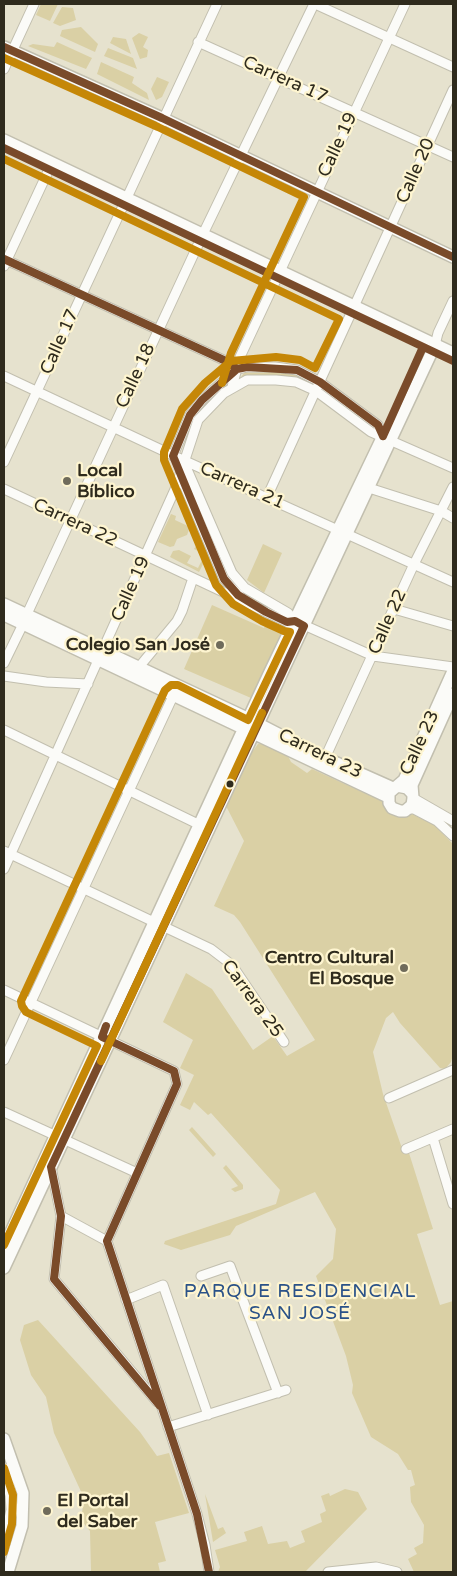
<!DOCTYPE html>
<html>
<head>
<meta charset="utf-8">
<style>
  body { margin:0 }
  #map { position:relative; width:457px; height:1576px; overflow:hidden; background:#e6e2ce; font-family:"Varela Round",sans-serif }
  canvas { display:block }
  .frame { position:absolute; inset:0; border:5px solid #2f2b1d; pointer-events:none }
</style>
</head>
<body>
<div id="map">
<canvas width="457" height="1576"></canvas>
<div class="frame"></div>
</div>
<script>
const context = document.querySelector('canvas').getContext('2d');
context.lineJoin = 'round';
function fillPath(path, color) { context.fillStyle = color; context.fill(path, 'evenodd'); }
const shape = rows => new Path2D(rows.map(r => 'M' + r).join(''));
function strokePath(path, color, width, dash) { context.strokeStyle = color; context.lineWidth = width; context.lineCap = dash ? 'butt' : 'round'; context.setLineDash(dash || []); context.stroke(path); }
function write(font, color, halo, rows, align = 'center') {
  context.font = font + ' "Varela Round",sans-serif'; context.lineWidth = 4.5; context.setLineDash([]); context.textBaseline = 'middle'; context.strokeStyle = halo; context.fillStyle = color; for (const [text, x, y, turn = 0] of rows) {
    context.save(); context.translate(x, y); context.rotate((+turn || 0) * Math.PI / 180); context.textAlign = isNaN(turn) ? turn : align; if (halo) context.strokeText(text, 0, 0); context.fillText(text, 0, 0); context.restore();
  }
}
fillPath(shape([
  [41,4,58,4,50,21,36,15],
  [62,7,73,8,76,20,60,26,53,23],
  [81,27,98,44,95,52,60,36,62,30],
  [139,33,148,37,143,47,148,50,147,57,140,59,132,38],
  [113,37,126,39,131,54,110,43],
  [57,42,92,58,86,69,28,46,33,44,54,47],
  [108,48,133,58,137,69,104,56],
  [101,62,134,77,132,83,147,93,149,100,97,74],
  [157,77,169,82,162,97,156,100,151,89],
  [276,372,297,375,316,384,314,388,296,380,238,381,244,373],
  [189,506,222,584,221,585,216,580,186,507],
  [171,514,176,516,175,520,190,527,187,535,177,539,174,546,170,547,158,542],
  [263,544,282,553,264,593,247,580],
  [196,546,199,547,205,560,199,572,170,557,173,551,179,550,191,556,187,563,198,568,202,560,198,551,194,549],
  [212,605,264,628,268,619,285,627,251,698,184,669],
  [265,743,288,756,291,762,307,773,312,769,382,801,385,808,395,816,404,817,412,814,434,825,453,844,453,1055,451,1062,445,1069,440,1068,400,1023,393,1012,386,1018,373,1052,383,1094,404,1154,409,1153,433,1229,417,1234,440,1305,453,1301,453,1572,414,1572,408,1559,417,1554,414,1548,423,1543,424,1525,411,1502,410,1487,415,1485,411,1470,408,1470,398,1454,371,1437,352,1393,353,1385,346,1356,316,1276,333,1259,336,1229,315,1192,236,1226,230,1235,181,1250,164,1244,165,1241,276,1204,280,1190,211,1113,208,1115,194,1102,190,1110,180,1105,194,1075,180,1068,193,1040,163,1022,186,973,212,989,253,1050,273,1036,287,1056,315,1040,240,922,234,915,214,906,244,841,226,806,252,752,258,744],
  [192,1127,216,1154,213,1157,189,1130],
  [226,1165,243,1185,243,1189,235,1192,231,1189,238,1186,223,1168],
  [38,1320,140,1432,157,1456,169,1453,189,1513,155,1522,166,1561,158,1563,160,1572,91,1572,90,1531,81,1520,84,1498,54,1433,46,1397,31,1375,20,1340,24,1325],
  [345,1489,358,1492,367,1509,305,1572,218,1572,220,1567,215,1550,247,1541,244,1532,262,1526,268,1544,287,1541,290,1548,305,1542,301,1531,322,1522,320,1514,326,1511,321,1496,329,1493,330,1496],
  [205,1494,218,1529,223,1527,226,1533,213,1542]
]), '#dad0a5');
const minor = shape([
  [315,4,453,67],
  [198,42,453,157],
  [4,69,34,4],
  [4,259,228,362,237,369],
  [4,266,52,163],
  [435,345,438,333,453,301],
  [4,376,183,460,453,582],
  [232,387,240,357,405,4],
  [173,456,190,415,202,400,237,369,247,367,275,367,297,370,320,382,378,425,383,436],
  [183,460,232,573,245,588,288,613,295,621],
  [4,462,217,4],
  [180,475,224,579,240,596],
  [369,488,441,511,453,518],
  [4,489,287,622,295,621,373,656,453,667],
  [267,497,453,90],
  [394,609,453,626],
  [27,614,203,234,314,4],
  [4,663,23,624],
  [139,667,177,621,182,611,193,578],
  [4,676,46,682,88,684],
  [4,730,200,825],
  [325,758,414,564,453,487],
  [413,798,453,821],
  [408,809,414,809,437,821,453,836],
  [4,851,211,949,232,965,284,1042],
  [4,869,176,487,198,420,224,393,247,380,276,380,296,382,316,391,371,432,453,468],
  [4,990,174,1071,177,1084,107,1241,197,1514,205,1545,209,1572],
  [4,1060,174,694],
  [389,1098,453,1070],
  [4,1112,135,1172],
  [433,1138,453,1204],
  [406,1149,453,1129],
  [51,1167,61,1216,54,1279,157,1402],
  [61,1216,107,1241],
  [201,1276,230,1266,278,1393],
  [126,1300,163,1285,208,1415],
  [168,1427,286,1390],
  [328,1572,376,1567,397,1572]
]);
const major = shape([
  [4,47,162,118,453,257],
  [4,140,453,353],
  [4,604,245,717,321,756,393,788],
  [4,615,388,797],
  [397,786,404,780,453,671],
  [412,793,407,788,397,786,389,793,389,803,392,808,400,811,405,811,412,805,413,798,412,785,453,694],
  [4,1247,268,676,383,436],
  [4,1268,435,345],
  [4,1439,23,1493,22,1526,8,1572],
  [4,1469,11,1495,12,1510,4,1546]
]);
strokePath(minor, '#c2bfaf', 11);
strokePath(major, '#c2bfaf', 14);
strokePath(minor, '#fbfbf8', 9);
strokePath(major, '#fbfbf8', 11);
strokePath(shape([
  [4,47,162,118,453,257],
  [4,148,453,361],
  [4,259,228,362,237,369],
  [383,436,423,347],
  [106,1026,102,1037,174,1071,177,1084,107,1241,197,1514,209,1572],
  [160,1406,54,1279,61,1216,51,1167,304,626,295,621,287,622,266,612,238,595,224,579,173,456,190,415,202,400,237,369,247,367,297,370,320,382,378,425,383,436]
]), '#7a4b2a', 8);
strokePath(shape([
  [4,58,158,127,304,197,231,353,222,383],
  [4,159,339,319,315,368,300,360,276,357,231,361,205,383,182,409,164,452,164,460,216,585,233,604,262,621,284,631,290,632,248,720,178,685,171,685,165,690,21,1001,22,1006,26,1012,97,1046,4,1245],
  [101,1061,262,713],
  [4,1468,13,1495,12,1524,4,1552]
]), '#c58707', 8);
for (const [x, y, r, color] of [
  [67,481,5,"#6f6b5b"],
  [220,645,5,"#6f6b5b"],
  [230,784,4.5,"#2f2b1d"],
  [404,968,5,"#6f6b5b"],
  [47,1511,5,"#6f6b5b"]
]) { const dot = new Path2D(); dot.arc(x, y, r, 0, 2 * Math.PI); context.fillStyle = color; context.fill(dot); strokePath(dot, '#fef5d0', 2); }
write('18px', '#2f2b1d', '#fef5d0', [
  ["Carrera 17",285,80,24],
  ["Calle 19",338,145,-65],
  ["Calle 20",416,171,-66],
  ["Calle 17",60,342,-66],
  ["Calle 18",136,376,-65],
  ["Carrera 21",242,486,24],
  ["Carrera 22",75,523,25],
  ["Calle 19",131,589,-66],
  ["Calle 22",388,622,-66],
  ["Calle 23",420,743,-65],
  ["Carrera 23",320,754,26],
  ["Carrera 25",252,999,54]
]);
write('bold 18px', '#2f2b1d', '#fef5d0', [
  ["Local",77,471],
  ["Bíblico",77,492],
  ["Colegio San José",210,645,"right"],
  ["Centro Cultural",394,958,"right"],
  ["El Bosque",394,979,"right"],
  ["El Portal",57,1501],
  ["del Saber",57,1522]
], 'left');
context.letterSpacing = '1px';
write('19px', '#2b5288', '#fef5d0', [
  ["PARQUE RESIDENCIAL",300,1292],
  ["SAN JOSÉ",300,1314]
]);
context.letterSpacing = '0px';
</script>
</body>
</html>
